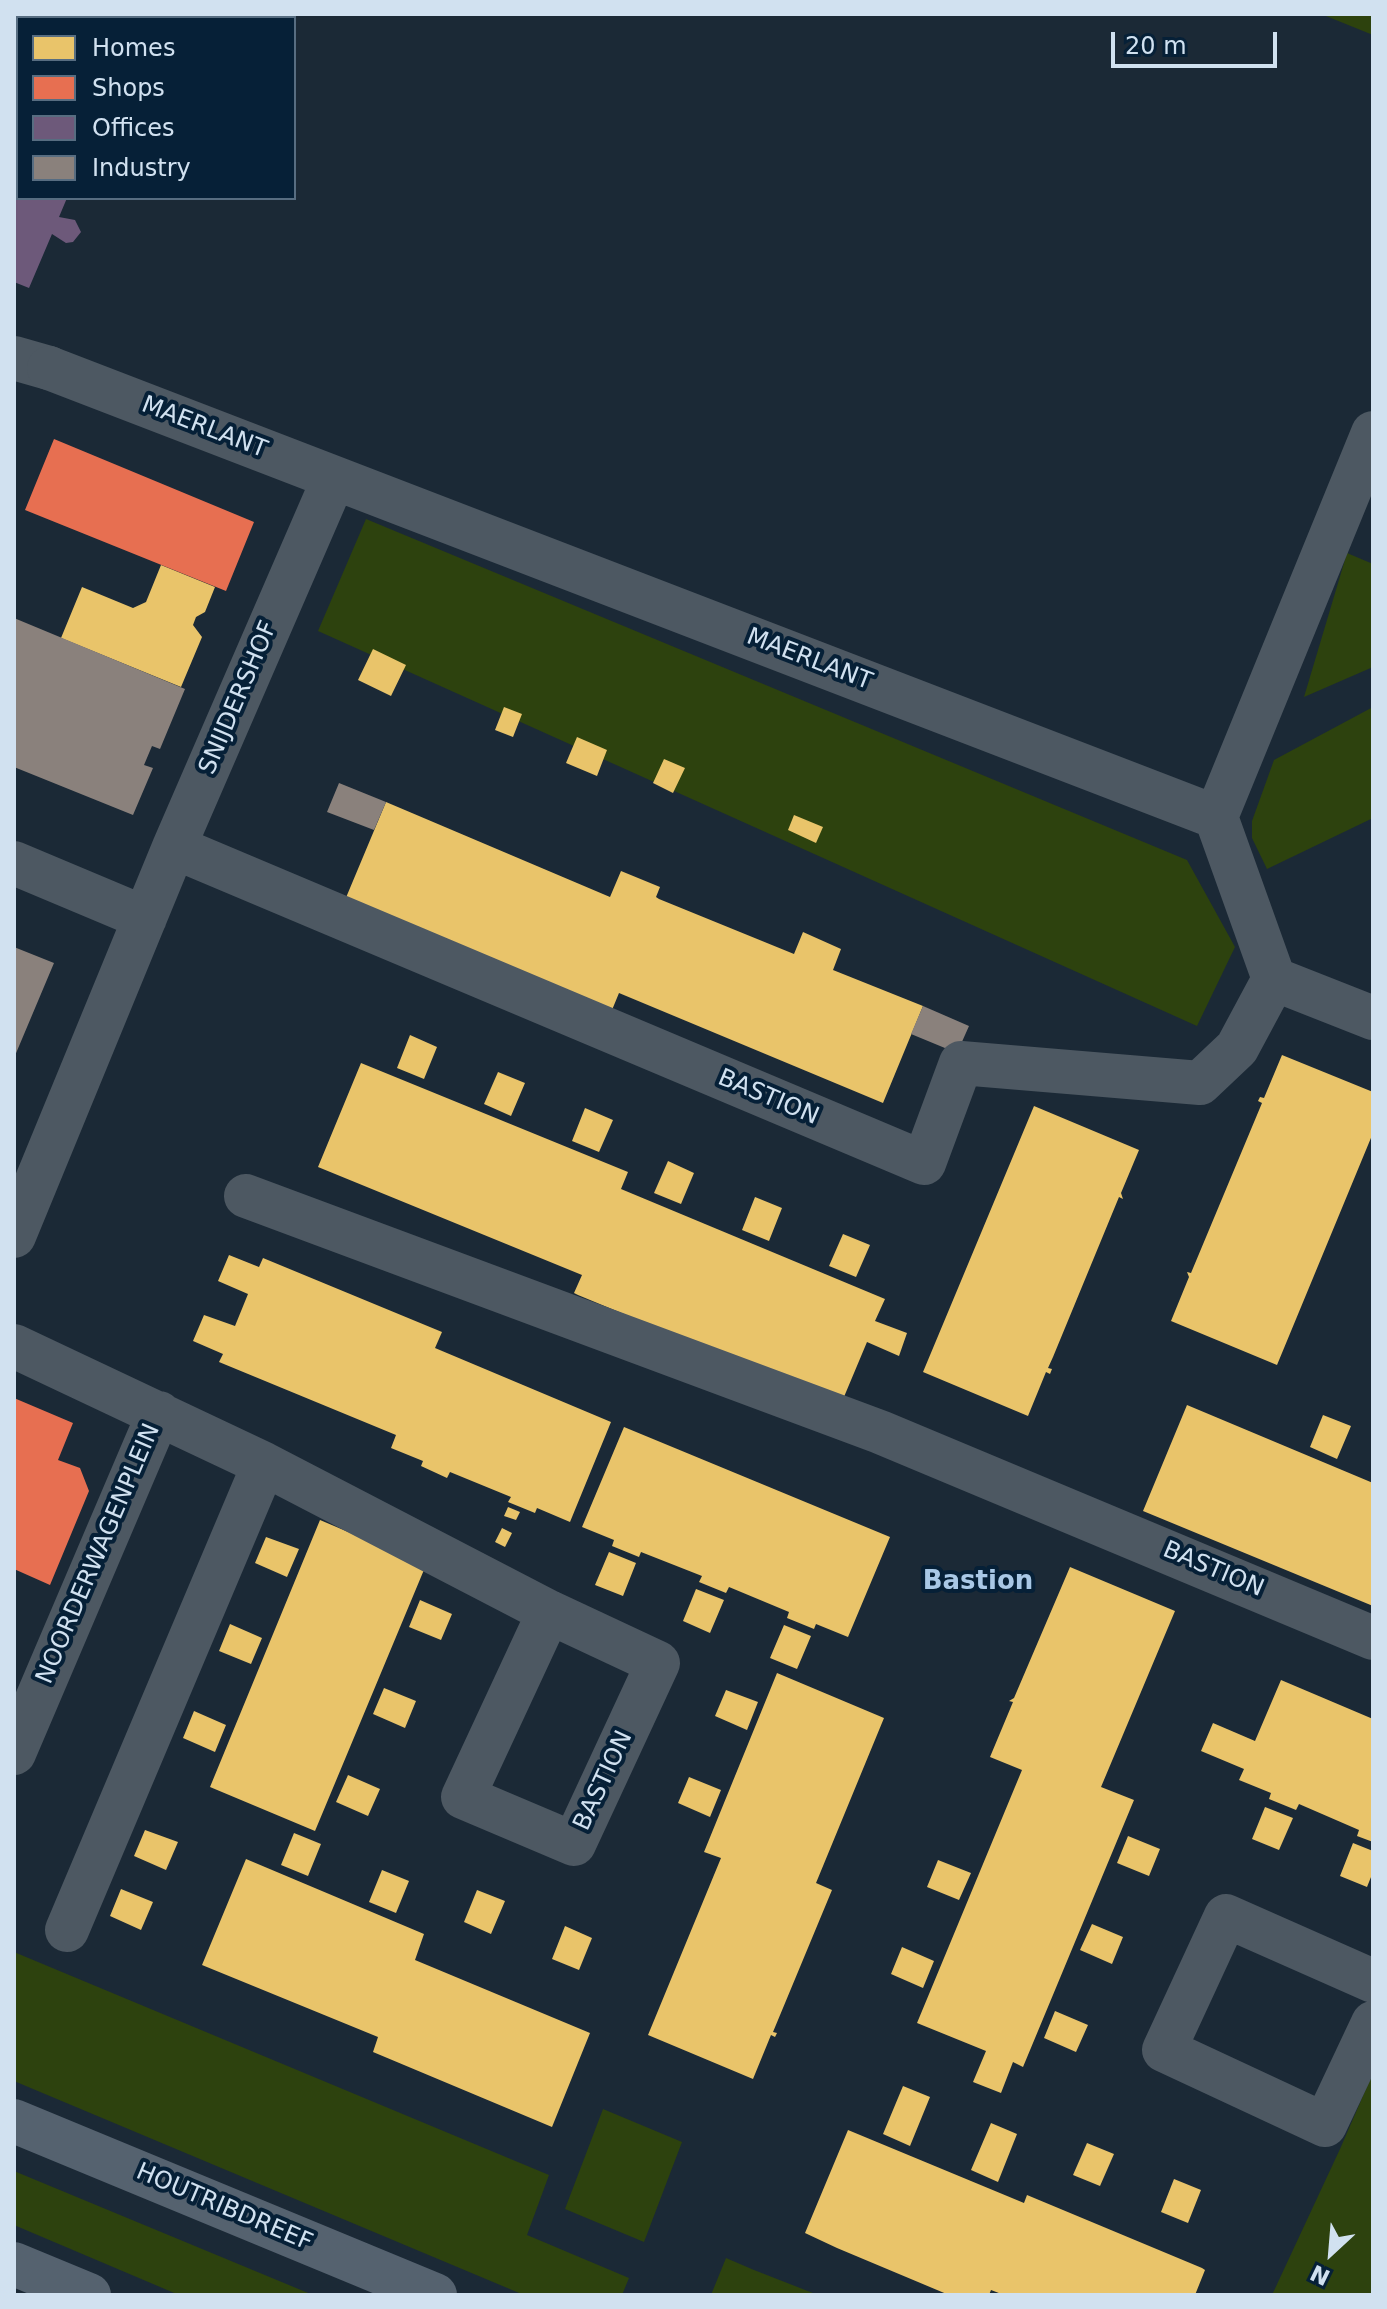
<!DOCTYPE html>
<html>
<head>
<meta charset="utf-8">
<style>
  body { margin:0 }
  #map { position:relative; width:1387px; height:2309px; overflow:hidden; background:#1b2936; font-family:"DejaVu Sans",sans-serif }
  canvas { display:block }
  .frame { position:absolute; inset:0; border:16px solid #d1e1f0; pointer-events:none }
  .legend { position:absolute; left:16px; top:16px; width:280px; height:184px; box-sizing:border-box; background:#062037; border:2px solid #576d81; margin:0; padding:10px 14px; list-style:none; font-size:24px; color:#d1e1f0 }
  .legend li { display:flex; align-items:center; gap:16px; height:40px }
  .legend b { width:40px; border:2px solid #576d81 }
  .north { position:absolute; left:1291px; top:2213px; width:80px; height:80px; -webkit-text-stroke:6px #062037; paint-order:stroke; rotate:206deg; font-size:22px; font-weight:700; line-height:32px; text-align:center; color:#d1e1f0 }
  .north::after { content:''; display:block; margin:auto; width:28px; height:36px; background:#d1e1f0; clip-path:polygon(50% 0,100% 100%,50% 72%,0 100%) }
  .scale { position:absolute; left:1111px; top:32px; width:166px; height:36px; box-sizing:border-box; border:4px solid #d1e1f0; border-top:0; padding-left:10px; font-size:24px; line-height:28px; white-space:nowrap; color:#d1e1f0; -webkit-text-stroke:6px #062037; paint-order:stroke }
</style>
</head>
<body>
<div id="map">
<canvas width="1387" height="2309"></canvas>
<div class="frame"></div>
<ul class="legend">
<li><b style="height:22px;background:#e9c46a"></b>Homes</li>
<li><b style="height:22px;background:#e76f51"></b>Shops</li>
<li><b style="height:22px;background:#6d597a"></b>Offices</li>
<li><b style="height:22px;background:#8a817c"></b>Industry</li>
</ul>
<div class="north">N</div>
<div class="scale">20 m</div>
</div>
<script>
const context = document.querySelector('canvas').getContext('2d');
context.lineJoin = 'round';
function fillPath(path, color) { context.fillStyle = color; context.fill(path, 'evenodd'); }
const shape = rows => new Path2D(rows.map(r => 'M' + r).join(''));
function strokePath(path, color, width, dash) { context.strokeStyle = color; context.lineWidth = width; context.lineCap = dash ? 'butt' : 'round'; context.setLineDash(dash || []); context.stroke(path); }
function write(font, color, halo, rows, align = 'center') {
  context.font = font + ' "DejaVu Sans",sans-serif'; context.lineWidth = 8; context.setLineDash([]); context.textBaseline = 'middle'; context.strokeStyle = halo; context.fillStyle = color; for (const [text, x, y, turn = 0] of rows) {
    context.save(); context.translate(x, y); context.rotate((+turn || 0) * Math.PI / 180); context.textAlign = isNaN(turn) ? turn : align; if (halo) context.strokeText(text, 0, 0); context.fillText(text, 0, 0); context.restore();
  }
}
fillPath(shape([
  [1321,14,1373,14,1373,35],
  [366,519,1187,860,1235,947,1197,1026,318,631],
  [1347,553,1373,564,1373,667,1304,697],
  [1373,707,1373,818,1267,869,1252,838,1252,821,1274,760],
  [14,1952,549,2175,527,2235,629,2278,622,2295,524,2295,14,2081],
  [1373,2073,1373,2295,1272,2295,1340,2149],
  [603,2109,682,2142,644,2242,565,2209],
  [14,2171,313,2295,179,2295,14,2225],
  [726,2258,754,2270,818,2295,711,2295]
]), '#2d420e');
fillPath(shape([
  [161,565,215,587,205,612,196,617,193,625,202,637,181,687,61,638,82,587,133,608,146,602],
  [373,649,406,665,391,696,358,680],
  [504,707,522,714,513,737,495,730],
  [577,737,607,750,597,776,566,763],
  [664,759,685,768,673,793,653,783],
  [386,802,610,897,621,871,660,887,656,897,659,899,794,954,803,932,841,949,833,970,923,1006,883,1103,619,993,612,1010,345,900],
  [794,815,823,827,816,843,788,830],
  [410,1035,437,1047,424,1079,397,1068],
  [1282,1055,1373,1092,1373,1133,1277,1365,1171,1321,1189,1277,1187,1272,1191,1273,1262,1103,1258,1101,1260,1097,1264,1098],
  [361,1063,628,1172,621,1189,885,1299,875,1321,907,1333,899,1356,867,1342,841,1404,578,1295,574,1293,582,1275,318,1167],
  [498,1072,525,1083,511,1116,484,1104],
  [1034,1106,1139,1150,1121,1193,1123,1199,1119,1197,1053,1357,1048,1368,1052,1369,1050,1374,1046,1372,1028,1416,923,1372],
  [585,1108,613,1120,599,1152,572,1141],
  [668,1161,694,1173,681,1204,654,1193],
  [755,1197,782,1208,769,1241,742,1230],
  [843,1234,870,1245,856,1277,829,1266],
  [229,1255,259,1267,263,1258,442,1332,435,1348,611,1422,570,1522,537,1508,535,1513,508,1502,511,1497,450,1472,447,1478,421,1466,423,1461,391,1448,396,1435,219,1362,223,1354,193,1341,204,1315,235,1326,248,1294,218,1281],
  [1187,1405,1373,1483,1373,1606,1143,1511],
  [1323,1415,1351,1426,1337,1459,1310,1447],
  [624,1427,890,1537,848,1637,816,1624,814,1629,787,1618,789,1612,729,1587,726,1593,699,1582,702,1576,641,1552,639,1557,612,1546,614,1540,582,1527],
  [508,1507,520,1512,516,1520,504,1516],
  [320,1520,426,1565,315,1831,210,1787],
  [502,1528,512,1533,505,1547,495,1542],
  [266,1537,299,1549,287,1577,255,1563],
  [609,1552,636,1563,623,1596,595,1585],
  [1070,1567,1175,1611,1101,1787,1134,1800,1023,2067,1013,2062,1001,2093,973,2082,986,2051,917,2023,1022,1770,990,1757,1013,1702,1009,1701,1014,1698],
  [696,1589,724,1600,710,1633,683,1621],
  [420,1600,452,1614,441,1640,409,1627],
  [230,1624,262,1638,251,1664,219,1651],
  [784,1625,811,1636,797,1669,770,1658],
  [777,1673,884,1718,816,1883,832,1890,773,2032,777,2033,775,2037,771,2035,753,2079,648,2035,721,1858,704,1852],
  [1281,1680,1373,1719,1373,1842,1357,1836,1359,1830,1299,1804,1296,1810,1269,1799,1271,1793,1239,1780,1244,1769,1201,1751,1213,1723,1255,1741],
  [384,1688,416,1701,405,1728,373,1714],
  [726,1690,758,1702,747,1730,715,1716],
  [194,1711,226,1725,215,1752,183,1738],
  [348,1775,380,1789,368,1816,336,1802],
  [689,1777,721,1790,710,1817,678,1803],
  [1265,1807,1293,1818,1279,1850,1252,1839],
  [145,1830,178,1842,166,1870,134,1856],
  [294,1833,321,1844,308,1876,281,1865],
  [1128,1836,1160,1849,1149,1876,1117,1863],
  [1353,1843,1373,1851,1373,1872,1367,1887,1340,1876],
  [246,1859,424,1934,415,1960,590,2033,552,2127,373,2052,378,2037,202,1965],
  [938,1860,971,1873,959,1900,927,1887],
  [382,1870,409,1881,396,1913,369,1902],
  [121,1889,153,1902,141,1930,110,1916],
  [477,1890,505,1901,491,1934,464,1922],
  [1092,1924,1123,1937,1112,1964,1080,1950],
  [565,1926,592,1938,579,1970,552,1959],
  [902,1947,934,1961,923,1988,891,1974],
  [1055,2011,1088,2025,1076,2052,1044,2038],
  [903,2086,930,2097,910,2146,883,2134],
  [991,2123,1017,2134,998,2182,971,2170],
  [848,2130,1024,2203,1027,2195,1202,2268,1205,2270,1195,2295,1004,2295,991,2290,989,2295,949,2295,837,2248,805,2233],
  [1087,2143,1114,2154,1100,2186,1073,2175],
  [1174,2179,1201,2190,1188,2223,1161,2212]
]), '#e9c46a');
fillPath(shape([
  [54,439,254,522,226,591,25,510],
  [14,1398,73,1423,58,1460,80,1468,89,1491,50,1585,14,1569]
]), '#e76f51');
fillPath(shape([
  [14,14,44,14,43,18,18,18,18,77,14,87],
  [14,136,18,137,18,198,67,198,59,217,75,220,81,232,73,242,66,243,52,234,29,288,14,282]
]), '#6d597a');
fillPath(shape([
  [14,618,185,689,160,749,152,746,144,765,153,768,133,815,14,767],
  [339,783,386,802,374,830,327,812],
  [14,947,54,963,14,1058],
  [923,1006,969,1026,957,1053,911,1034]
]), '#8a817c');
strokePath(shape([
  [14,25,18,27]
]), '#364552', 44, [44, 22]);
strokePath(shape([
  [14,358,49,368],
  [246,1196,880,1432,1373,1638]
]), '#4d5862', 44);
strokePath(shape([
  [49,368,1216,817,1373,433],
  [1216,817,1274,979,1373,1018],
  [174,847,924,1163,961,1063,1200,1083,1237,1048,1274,979],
  [14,863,145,918],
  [14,1236,174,847,334,478],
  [14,1346,264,1464,549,1612,658,1663,574,1844,463,1797,549,1612],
  [14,1753,159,1413],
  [67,1930,264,1464],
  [1373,1981,1226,1916,1164,2050,1325,2125,1373,2023]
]), '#4d5862', 44);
strokePath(shape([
  [14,2121,435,2295],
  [14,2264,89,2295]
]), '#55626f', 44);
write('24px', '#d1e1f0', '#062037', [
  ["MAERLANT",204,428,21],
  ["MAERLANT",809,660,21],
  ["SNIJDERSHOF",239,698,-67],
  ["BASTION",768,1098,23],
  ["NOORDERWAGENPLEIN",99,1554,-67],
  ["BASTION",1213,1570,23],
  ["BASTION",604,1781,-65],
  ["HOUTRIBDREEF",224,2208,23]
]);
write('bold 26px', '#a9c8e6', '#062037', [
  ["Bastion",978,1582]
]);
</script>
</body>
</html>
